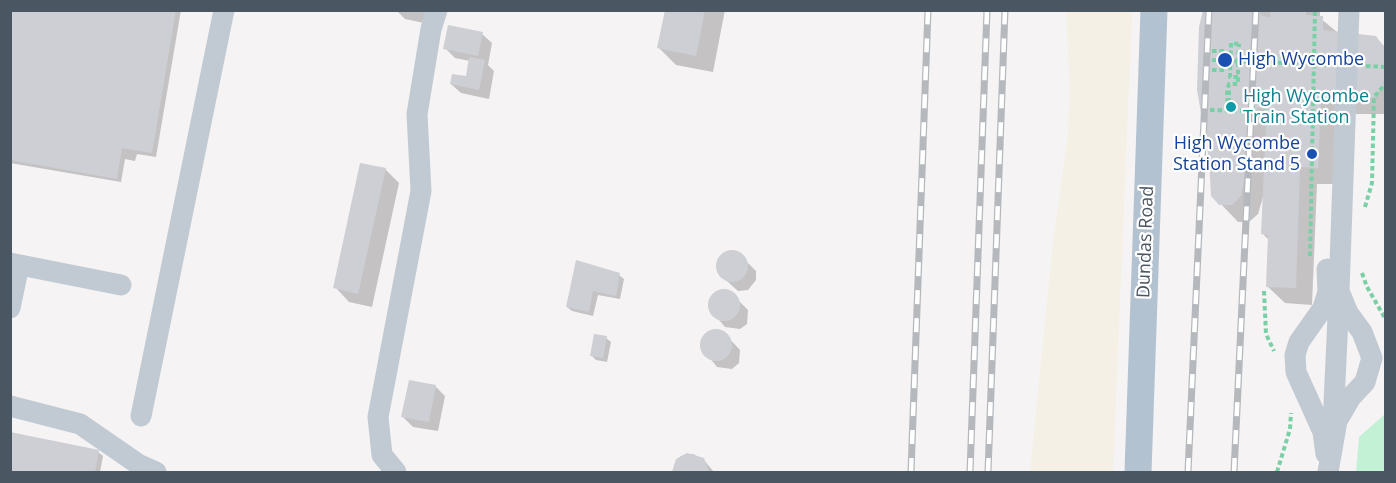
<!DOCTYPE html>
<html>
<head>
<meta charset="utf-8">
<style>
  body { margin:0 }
  #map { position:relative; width:1396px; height:483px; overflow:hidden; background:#f5f3f3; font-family:"Open Sans",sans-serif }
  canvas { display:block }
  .frame { position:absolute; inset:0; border:12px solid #4a5661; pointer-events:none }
</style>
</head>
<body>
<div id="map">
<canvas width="1396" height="483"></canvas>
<div class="frame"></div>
</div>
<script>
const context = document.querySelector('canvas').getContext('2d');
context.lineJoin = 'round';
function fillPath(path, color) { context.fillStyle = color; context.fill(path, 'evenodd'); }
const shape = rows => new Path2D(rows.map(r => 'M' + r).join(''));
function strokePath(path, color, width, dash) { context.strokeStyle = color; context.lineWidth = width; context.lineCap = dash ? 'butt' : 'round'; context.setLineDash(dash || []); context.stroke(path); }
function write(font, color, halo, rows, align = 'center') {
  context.font = font + ' "Open Sans",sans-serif'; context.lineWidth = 4.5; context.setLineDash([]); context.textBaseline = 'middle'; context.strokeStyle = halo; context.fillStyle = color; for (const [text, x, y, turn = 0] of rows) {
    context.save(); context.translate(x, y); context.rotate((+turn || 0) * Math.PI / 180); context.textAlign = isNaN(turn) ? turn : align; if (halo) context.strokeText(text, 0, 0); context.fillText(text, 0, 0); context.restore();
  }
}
fillPath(shape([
  [1385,414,1385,472,1356,472,1359,437]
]), '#c3f1d5');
fillPath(shape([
  [1066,11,1132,11,1113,472,1030,472,1052,251,1068,133,1070,89]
]), '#f5f0e5');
fillPath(shape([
  [10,10,181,10,156,157,137,154,135,161,125,159,121,182,10,163],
  [396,10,441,10,438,26,405,19],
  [666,10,725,10,713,72,676,65,659,48],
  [1205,10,1320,10,1320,18,1337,32,1375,37,1386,48,1386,114,1338,114,1335,184,1317,184,1312,305,1285,303,1267,286,1269,240,1263,234,1265,190,1258,214,1249,222,1238,222,1221,204],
  [482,34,492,43,488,65,494,71,489,99,461,93,451,84,467,78,470,61,455,58,445,48],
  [385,169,399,183,372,307,349,302,335,287],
  [726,253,739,254,756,271,756,280,748,290,738,291,719,274,719,260],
  [619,275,624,279,620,299,598,295,593,316,572,311,567,307],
  [718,292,731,293,748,310,747,324,740,329,725,327,709,308,711,299],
  [710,332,724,333,740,350,739,363,732,369,717,367,702,348,703,338],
  [606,338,611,342,607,362,596,360,591,355],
  [435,386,445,396,438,431,413,427,403,417],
  [10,433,98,452,103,456,100,472,10,472],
  [693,454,703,459,714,472,674,472,674,465,681,456]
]), '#0003');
fillPath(shape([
  [10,10,176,10,152,153,122,148,117,179,10,160],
  [665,10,705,10,696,56,657,48],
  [1203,10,1260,10,1261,15,1270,18,1270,10,1306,10,1306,15,1323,16,1323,30,1376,36,1386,50,1386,83,1374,97,1321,98,1318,168,1300,167,1296,288,1266,287,1268,235,1261,234,1267,106,1257,108,1241,196,1232,205,1219,205,1211,196,1209,159,1197,90,1199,27],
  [448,25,483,32,478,56,443,49],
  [469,57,485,60,479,90,450,84,452,74,466,76],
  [360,163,386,168,358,294,333,288],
  '716 266a16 16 0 1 1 32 0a16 16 0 1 1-32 0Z',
  [576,260,620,273,616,296,593,291,589,312,566,307],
  '708 305a16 16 0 1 1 32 0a16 16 0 1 1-32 0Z',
  '700 345a16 16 0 1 1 32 0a16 16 0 1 1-32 0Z',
  [594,334,607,336,603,358,590,356],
  [409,380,436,385,429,422,401,417],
  [10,432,99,450,95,472,10,472],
  [687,453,704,458,709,472,672,472,676,459]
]), '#cdcfd5');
strokePath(shape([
  [1212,51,1225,51],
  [1212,60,1249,62],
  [1263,62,1329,65],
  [1366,66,1386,67],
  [1212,70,1224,70,1224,61],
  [1238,77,1230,77,1231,43,1239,44],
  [1210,110,1247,111],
  [1228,110,1227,90,1229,84,1238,84,1238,62],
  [1229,110,1229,88],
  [1386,177,1386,280],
  [1365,207,1372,183,1374,97,1386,83],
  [1310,256,1315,10],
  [1362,273,1367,287,1386,320],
  [1264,291,1266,334,1274,351],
  [1277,472,1290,429,1291,413]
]), '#7ad0a6', 4, [4.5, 3]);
strokePath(shape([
  [10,263,121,285],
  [10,308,19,265],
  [10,406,80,424,138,464,156,472],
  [141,416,224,10],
  [1333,425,1339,295],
  [1326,454,1323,432,1296,372,1295,355,1299,342,1323,308,1328,292,1327,269],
  [396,472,382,455,378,417,421,191,417,114,431,29,437,10],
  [1328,472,1337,421,1351,397,1365,382,1372,358,1362,332,1348,313,1339,291,1349,10]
]), '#c1cad2', 21);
strokePath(shape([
  [1138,472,1154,10]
]), '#b3c2d1', 27);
const rail = shape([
  [911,472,928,10],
  [970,472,987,10],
  [988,472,1005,10],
  [1188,472,1209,10],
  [1234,472,1256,10]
]);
strokePath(rail, '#b5b8bd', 7);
strokePath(rail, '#fff', 4.5, [14]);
strokePath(shape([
  [1225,51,1224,61,1263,62],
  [1238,62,1239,44]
]), '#7ad0a6', 4, [4.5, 3]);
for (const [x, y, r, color] of [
  [1225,60,8,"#1a4fb4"],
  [1231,107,6,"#0f9aa8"],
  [1312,154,6,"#1a4fb4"]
]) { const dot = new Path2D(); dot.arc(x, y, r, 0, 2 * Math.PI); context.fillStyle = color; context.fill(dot); strokePath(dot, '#fff', 2); }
write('18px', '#164399', '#fff', [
  ["High Wycombe",1238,60],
  ["High Wycombe",1300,144,"right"],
  ["Station Stand 5",1300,165,"right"]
], 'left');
write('18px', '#0d838f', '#fff', [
  ["High Wycombe",1243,97],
  ["Train Station",1243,118]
], 'left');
write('18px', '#4a5661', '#fff', [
  ["Dundas Road",1146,242,-88]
]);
</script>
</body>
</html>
